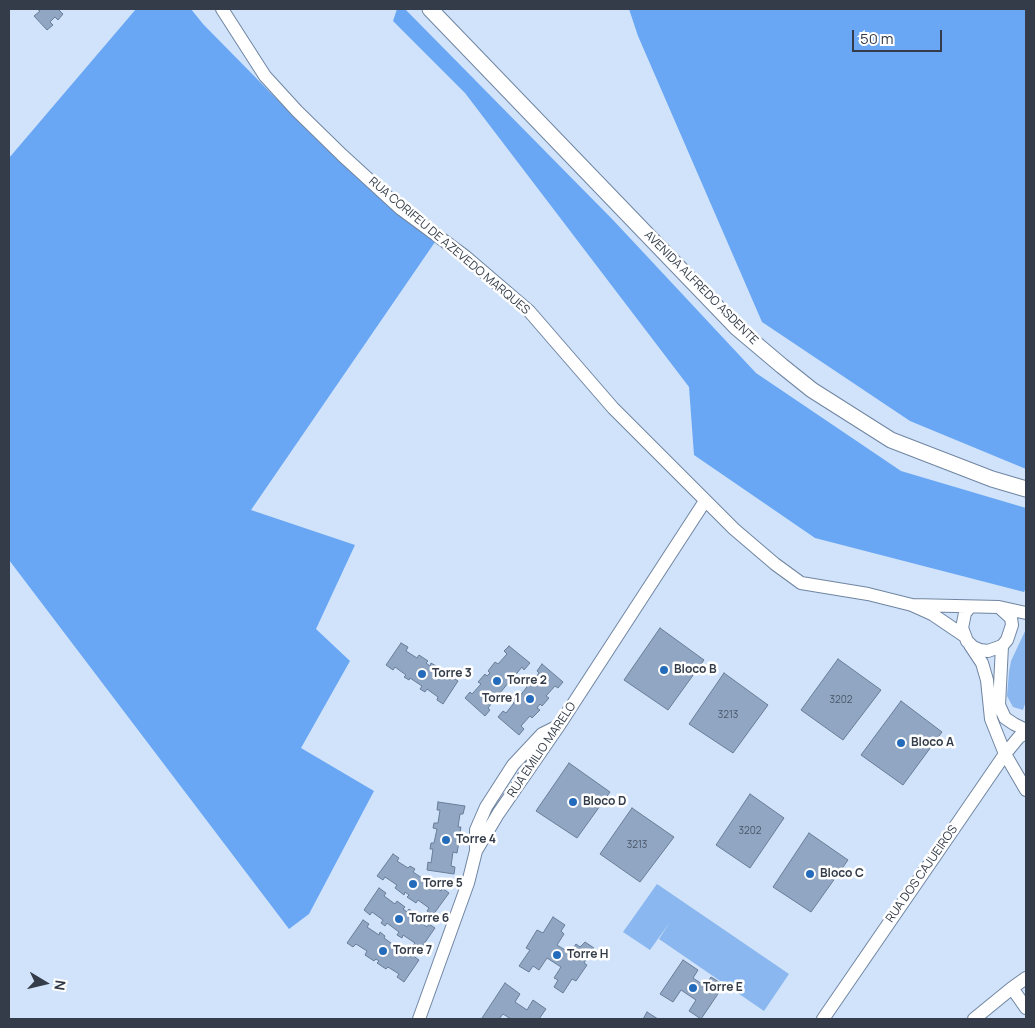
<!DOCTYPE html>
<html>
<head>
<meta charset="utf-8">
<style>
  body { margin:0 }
  #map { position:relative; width:1035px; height:1028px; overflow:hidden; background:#d0e3fb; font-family:Manrope,sans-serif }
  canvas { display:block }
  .frame { position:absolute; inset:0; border:10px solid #333c48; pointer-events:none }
  .north { position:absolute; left:20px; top:958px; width:50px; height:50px; -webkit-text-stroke:4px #fff; paint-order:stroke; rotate:99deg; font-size:14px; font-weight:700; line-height:20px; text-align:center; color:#333c48 }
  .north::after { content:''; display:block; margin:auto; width:18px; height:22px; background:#333c48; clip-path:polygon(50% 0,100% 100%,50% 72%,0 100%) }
  .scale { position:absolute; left:852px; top:30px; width:90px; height:22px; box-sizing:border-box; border:2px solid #333c48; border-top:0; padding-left:6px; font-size:15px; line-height:18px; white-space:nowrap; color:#333c48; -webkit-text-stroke:4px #fff; paint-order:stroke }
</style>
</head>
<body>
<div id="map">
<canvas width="1035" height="1028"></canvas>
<div class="frame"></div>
<div class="north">N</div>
<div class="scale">50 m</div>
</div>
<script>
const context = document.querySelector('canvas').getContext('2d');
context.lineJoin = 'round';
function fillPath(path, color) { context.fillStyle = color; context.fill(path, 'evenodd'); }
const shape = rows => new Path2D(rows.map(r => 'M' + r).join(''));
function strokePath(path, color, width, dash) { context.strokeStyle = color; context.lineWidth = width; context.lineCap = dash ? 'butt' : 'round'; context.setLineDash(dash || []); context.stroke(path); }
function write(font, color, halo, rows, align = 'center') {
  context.font = font + ' Manrope,sans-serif'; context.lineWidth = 5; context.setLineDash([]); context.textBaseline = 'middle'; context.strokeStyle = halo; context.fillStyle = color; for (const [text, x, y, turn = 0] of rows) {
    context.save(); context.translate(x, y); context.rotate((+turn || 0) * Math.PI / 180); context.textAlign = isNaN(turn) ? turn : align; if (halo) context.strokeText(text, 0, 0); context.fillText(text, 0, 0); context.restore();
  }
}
fillPath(shape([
  [1026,629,1026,701,1023,710,1013,707,1007,696,1009,672,1011,661],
  [657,884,789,974,764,1011,659,939,670,922,650,950,623,932]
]), '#8ab7ef');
fillPath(shape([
  [136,9,191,9,203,24,319,142,400,215,435,242,251,510,355,545,316,629,350,661,301,748,374,791,309,914,289,929,9,560,9,158],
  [397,9,405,9,614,221,756,373,901,471,1026,508,1026,588,1024,592,815,538,694,455,689,387,465,93,393,21],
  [629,9,1026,9,1026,469,910,421,762,322,638,36]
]), '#69a7f4');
const building = shape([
  [37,9,58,9,63,14,58,20,55,17,50,22,53,25,47,30,34,16,40,11,37,9],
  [660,628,704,660,668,710,624,680,660,628],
  [401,643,408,647,406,651,417,658,419,655,428,661,426,663,430,666,431,663,441,669,439,673,450,680,452,677,458,681,443,704,437,700,438,697,427,689,425,692,420,689,422,686,410,678,409,680,404,677,406,675,395,667,393,670,386,665,401,643],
  [509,646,530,663,524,670,522,667,513,678,516,680,512,685,509,682,500,693,503,695,499,700,496,698,488,708,490,710,485,716,465,698,470,692,472,694,481,684,478,682,485,674,487,676,490,673,488,671,495,662,498,664,507,654,504,651,509,646],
  [838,659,881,690,843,740,801,710,838,659],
  [542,664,563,682,558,688,555,686,546,696,549,698,542,706,540,704,537,708,540,710,532,718,530,716,521,726,524,729,519,735,498,717,503,711,506,713,514,703,512,701,515,696,518,698,527,687,525,685,528,681,531,683,539,673,537,671,542,664],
  [724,673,768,705,733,753,689,724,724,673],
  [901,701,942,732,903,785,861,755,901,701],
  [569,763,610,792,577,838,536,811,569,763],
  [750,794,784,818,750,868,716,845,750,794],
  [438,802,465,806,463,814,460,814,458,827,461,827,459,838,457,837,456,842,459,842,457,853,453,852,451,866,455,867,454,874,427,870,428,862,431,863,433,849,430,849,431,843,434,843,437,829,433,828,434,823,438,823,440,810,437,810,438,802],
  [632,808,674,837,640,882,600,854,632,808],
  [809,833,848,860,811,912,773,887,809,833],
  [393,854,399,858,397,861,408,868,410,866,415,869,413,872,425,880,427,878,432,881,430,884,441,891,442,888,449,893,433,915,427,911,429,908,418,900,416,903,407,897,409,895,405,892,404,895,395,888,397,885,385,877,383,880,377,876,393,854],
  [379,888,386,893,384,896,395,904,397,901,405,907,403,909,407,912,409,909,418,916,416,919,427,927,429,924,435,928,419,951,412,946,415,943,403,935,402,938,397,935,399,932,387,923,385,926,381,923,383,920,372,912,370,915,364,910,379,888],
  [553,917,565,925,561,931,564,934,557,945,570,953,576,944,580,947,585,942,594,948,584,963,587,965,576,981,572,979,563,993,554,987,558,980,554,978,561,967,547,958,539,970,533,966,529,972,519,966,530,950,526,948,537,930,543,933,553,917],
  [363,920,369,924,367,927,379,935,380,932,385,936,384,938,395,946,397,944,402,947,400,950,411,957,412,955,419,960,404,982,397,977,399,974,388,967,386,969,377,963,379,961,376,959,374,961,365,955,367,951,356,944,353,947,347,943,363,920],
  [683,960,698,970,693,978,705,986,711,977,724,985,701,1019,689,1011,696,1000,681,990,673,1002,660,994,683,960],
  [505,983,520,994,515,1002,527,1010,533,1000,546,1009,539,1019,511,1019,503,1014,499,1019,485,1019,482,1018,505,983],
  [647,1012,658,1019,643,1019,647,1012]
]);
fillPath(building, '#90a6c3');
strokePath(building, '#687d97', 1);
const minor = shape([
  [222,9,265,76,297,111,342,155,401,209,466,257,529,311,613,408,734,529,775,564,801,583,868,594,912,605],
  [999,607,1026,613],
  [963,635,932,614,912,605,999,607,1011,618,1012,625,1007,640,1002,646,988,651,980,650,973,647,967,641,962,628,965,613,970,607],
  [970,645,982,663,987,680,991,719,1005,754,1026,790],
  [1002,646,999,705,1005,718,1014,724,1026,730],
  [476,850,476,830,486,807,513,765,542,734,558,726],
  [1012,988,1026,1008],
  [419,1019,468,883,476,851,498,814,560,724,705,501],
  [823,1019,1005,754,1019,737,1026,733],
  [974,1019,1012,988,1026,978]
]);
const tertiary = shape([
  [430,9,737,328,782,366,812,390,891,440,992,479,1026,489]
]);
strokePath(minor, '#7085a1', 14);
strokePath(tertiary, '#7085a1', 17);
strokePath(minor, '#fff', 12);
strokePath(tertiary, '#fff', 15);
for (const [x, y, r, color] of [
  [664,670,5,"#256bbc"],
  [422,674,5,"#256bbc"],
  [497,681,5,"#256bbc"],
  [530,699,5,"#256bbc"],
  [901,743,5,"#256bbc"],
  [573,802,5,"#256bbc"],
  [446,840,5,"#256bbc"],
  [810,874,5,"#256bbc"],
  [413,884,5,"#256bbc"],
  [399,919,5,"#256bbc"],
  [383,951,5,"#256bbc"],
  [557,955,5,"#256bbc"],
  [693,988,5,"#256bbc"]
]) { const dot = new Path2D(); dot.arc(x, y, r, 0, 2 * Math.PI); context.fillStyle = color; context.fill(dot); strokePath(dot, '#fff', 2); }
write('10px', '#4a5667', null, [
  ["3202",841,700],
  ["3213",728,715],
  ["3202",750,831],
  ["3213",637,845]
]);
write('12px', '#333c48', '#fff', [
  ["RUA CORIFEU DE AZEVEDO MARQUES",449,246,40],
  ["AVENIDA ALFREDO ASDENTE",701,288,45],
  ["RUA EMILIO MARELO",542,750,-56],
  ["RUA DOS CAJUEIROS",922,874,-55]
]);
write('bold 12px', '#333c48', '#fff', [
  ["Bloco B",674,670],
  ["Torre 3",432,674],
  ["Torre 2",507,681],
  ["Torre 1",520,699,"right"],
  ["Bloco A",911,743],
  ["Bloco D",583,802],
  ["Torre 4",456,840],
  ["Bloco C",820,874],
  ["Torre 5",423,884],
  ["Torre 6",409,919],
  ["Torre 7",393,951],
  ["Torre H",567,955],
  ["Torre E",703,988]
], 'left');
</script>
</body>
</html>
